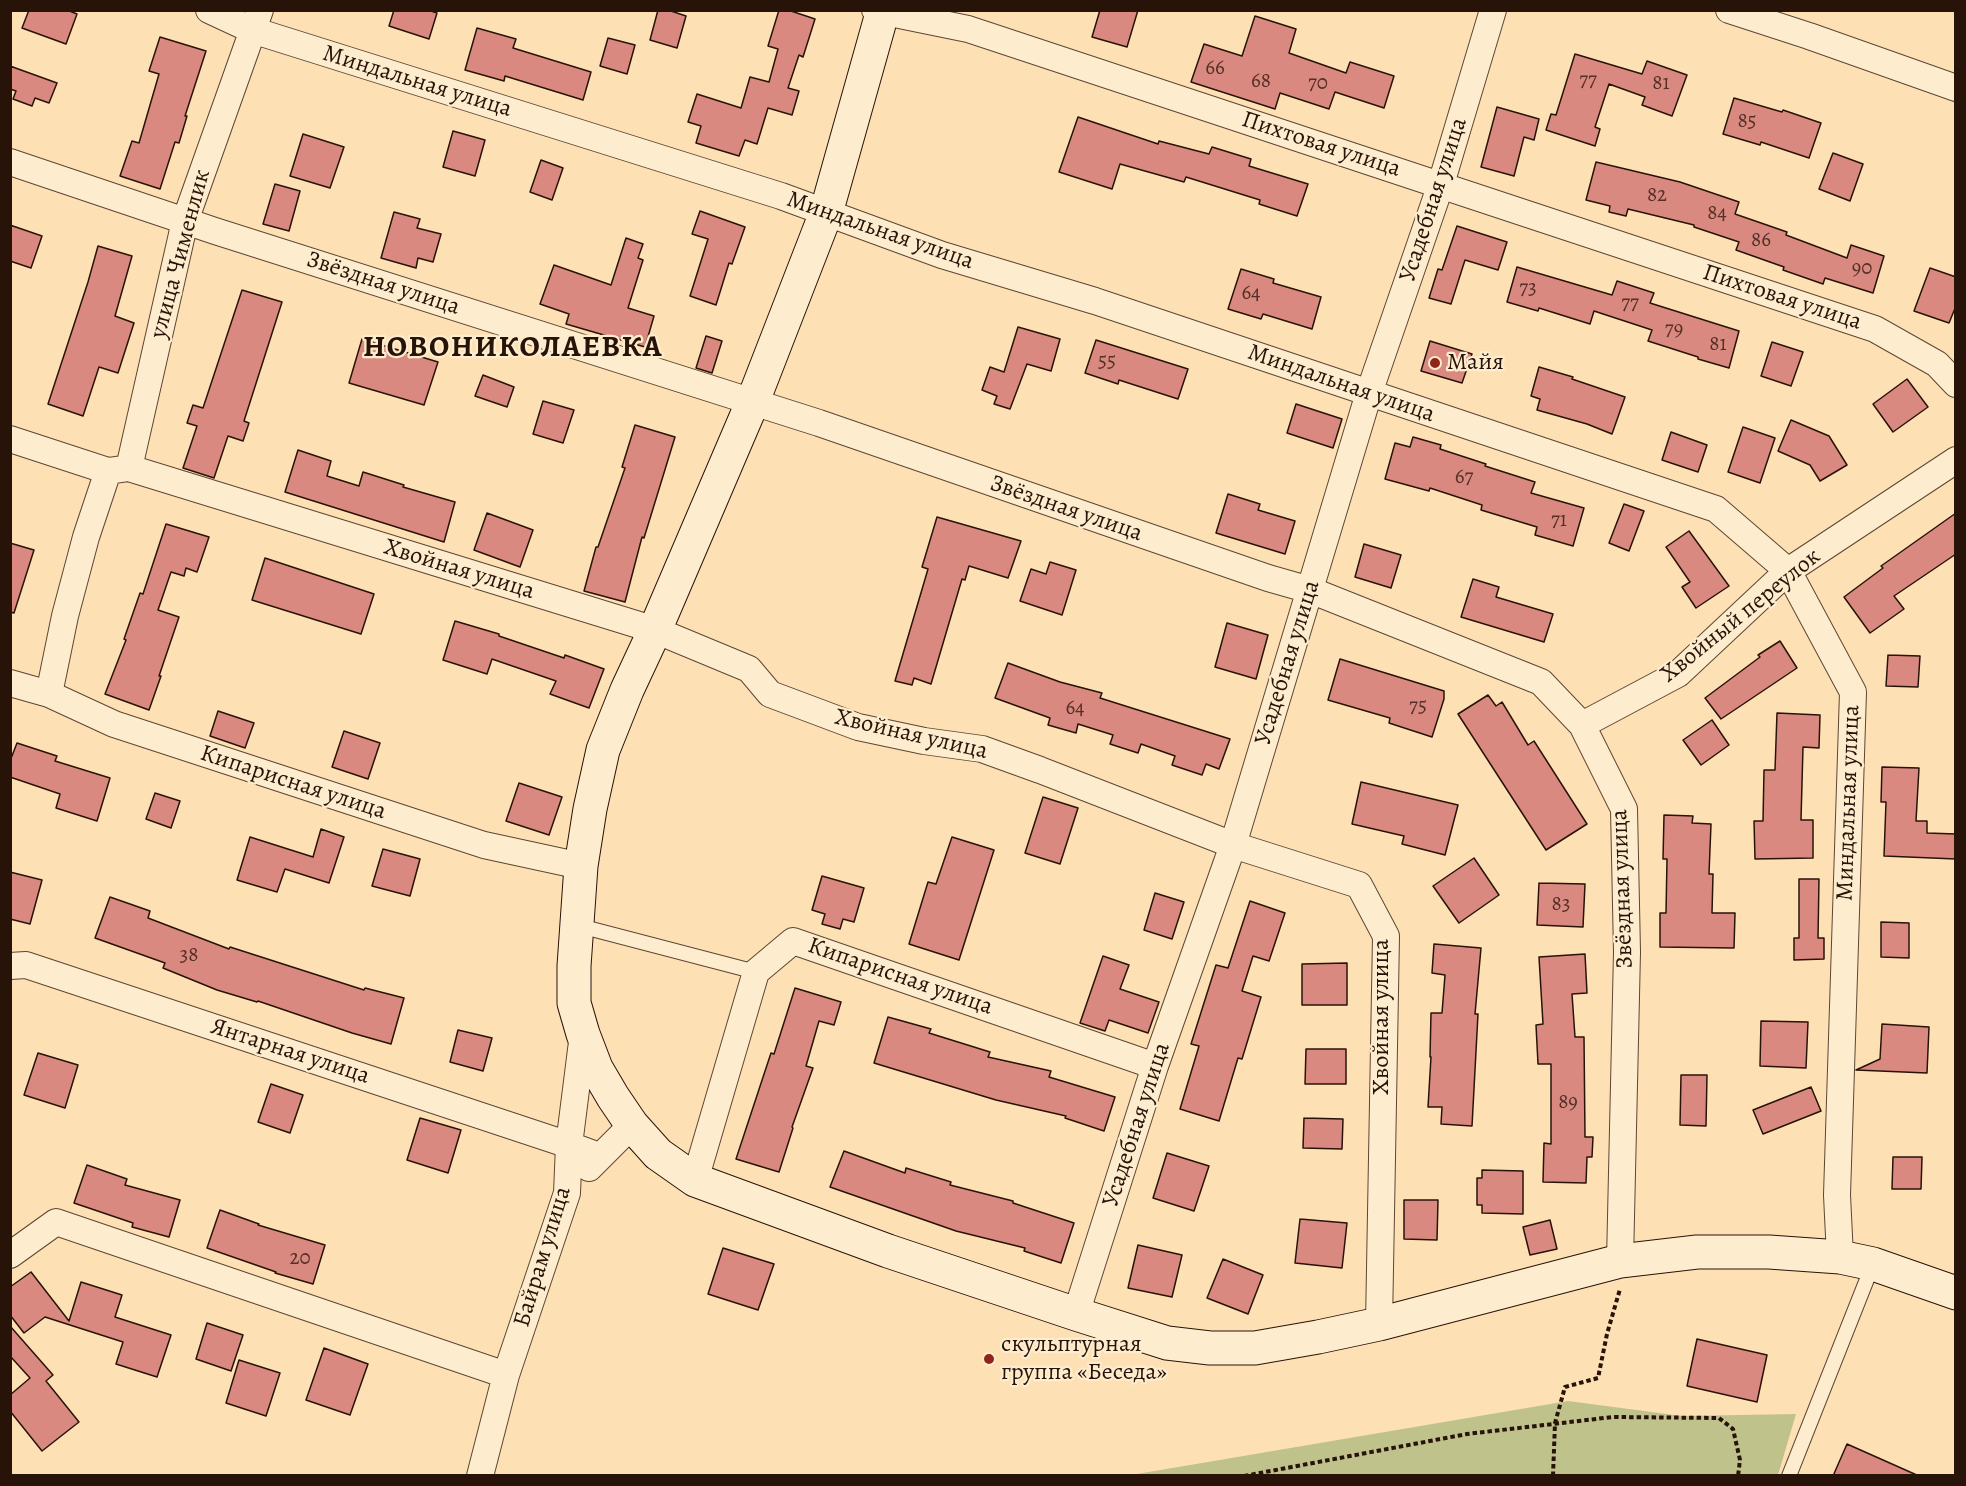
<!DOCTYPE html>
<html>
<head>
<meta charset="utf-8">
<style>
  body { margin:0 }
  #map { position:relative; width:1966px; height:1486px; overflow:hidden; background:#fde1b4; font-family:Alegreya,serif }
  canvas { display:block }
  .frame { position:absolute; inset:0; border:12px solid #281308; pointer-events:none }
</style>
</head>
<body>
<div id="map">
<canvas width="1966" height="1486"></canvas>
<div class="frame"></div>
</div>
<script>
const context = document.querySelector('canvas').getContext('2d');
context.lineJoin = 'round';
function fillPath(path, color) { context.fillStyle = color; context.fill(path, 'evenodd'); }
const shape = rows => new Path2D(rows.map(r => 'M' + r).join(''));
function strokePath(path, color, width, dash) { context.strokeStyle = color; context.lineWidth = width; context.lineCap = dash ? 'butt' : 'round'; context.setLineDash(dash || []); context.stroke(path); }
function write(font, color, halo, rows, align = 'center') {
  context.font = font + ' Alegreya,serif'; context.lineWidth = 4.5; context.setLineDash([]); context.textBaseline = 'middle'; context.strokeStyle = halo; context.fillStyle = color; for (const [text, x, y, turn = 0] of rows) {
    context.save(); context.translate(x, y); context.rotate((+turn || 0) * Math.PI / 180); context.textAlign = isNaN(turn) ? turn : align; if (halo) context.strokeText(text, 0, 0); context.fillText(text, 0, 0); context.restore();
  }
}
fillPath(shape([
  [1568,1401,1682,1416,1796,1414,1778,1475,1131,1475]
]), '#c0c28c');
const building = shape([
  [29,10,67,10,77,14,66,44,22,28,29,10],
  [394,10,428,10,437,13,429,39,389,26,394,10],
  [658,10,668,10,686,16,677,48,650,40,658,10],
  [779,10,788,10,815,19,803,57,799,55,788,88,799,91,792,115,768,108,757,144,745,140,739,156,696,143,701,126,688,122,697,94,741,108,750,77,769,82,778,49,768,46,779,10],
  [1100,10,1138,10,1127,47,1092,37,1100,10],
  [1255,16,1296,29,1289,53,1346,73,1350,62,1394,76,1384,108,1335,92,1329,109,1280,93,1275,109,1191,82,1204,44,1242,56,1255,16],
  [477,28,516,39,513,48,591,72,583,100,505,76,504,81,465,70,477,28],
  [160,37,206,51,185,116,187,116,179,143,175,142,160,189,120,176,132,141,139,143,159,74,149,71,160,37],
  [608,38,635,45,627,74,600,66,608,38],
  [1575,54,1642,74,1647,61,1687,75,1672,116,1642,105,1645,97,1609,84,1595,127,1600,129,1595,146,1546,130,1551,114,1556,115,1575,54],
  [10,66,57,83,49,103,35,98,32,106,13,99,16,91,10,89,10,66],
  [1734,98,1782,112,1783,110,1821,123,1809,158,1761,142,1760,145,1723,134,1734,98],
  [1497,107,1539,119,1534,140,1524,137,1514,176,1481,167,1497,107],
  [1078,117,1158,144,1159,141,1209,154,1212,147,1251,159,1249,166,1308,184,1297,216,1259,204,1260,200,1186,177,1184,182,1120,164,1112,189,1059,172,1078,117],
  [453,131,485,140,475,176,443,167,453,131],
  [303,134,344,147,330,188,290,176,303,134],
  [1833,153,1863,164,1850,201,1819,189,1833,153],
  [541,160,563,168,552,200,530,192,541,160],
  [1596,162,1680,182,1739,202,1735,214,1787,232,1786,235,1847,258,1851,245,1884,256,1873,293,1825,278,1823,284,1783,270,1784,267,1736,250,1739,242,1694,227,1694,225,1628,209,1626,216,1609,212,1610,206,1586,200,1596,162],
  [275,184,300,191,289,231,263,224,275,184],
  [700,211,745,227,732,264,729,263,716,305,690,296,708,239,692,234,700,211],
  [394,212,420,219,417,228,441,234,433,262,418,258,416,268,381,258,394,212],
  [10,225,42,236,31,268,10,261,10,225],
  [1457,226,1507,242,1498,270,1465,260,1451,304,1429,298,1438,269,1442,270,1457,226],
  [626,238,643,244,638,258,643,260,628,308,654,316,645,347,566,324,569,314,540,304,554,265,611,285,626,238],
  [98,246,132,256,115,316,134,323,118,373,99,367,83,416,48,404,88,282,98,246],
  [1517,267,1612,295,1617,281,1654,293,1650,303,1739,331,1729,368,1698,359,1698,357,1648,341,1652,330,1594,311,1590,324,1539,308,1538,311,1507,302,1517,267],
  [1930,268,1956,277,1956,306,1949,323,1914,311,1930,268],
  [1241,269,1274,279,1273,283,1321,297,1312,329,1263,314,1261,319,1228,309,1241,269],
  [242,290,282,302,244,421,249,423,243,441,228,436,214,478,183,468,197,426,187,423,193,405,203,408,242,290],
  [1018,327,1060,339,1051,371,1027,364,1010,409,994,404,997,396,982,390,990,367,1004,372,1018,327],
  [706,336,722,341,712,373,696,368,706,336],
  [362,339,438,362,424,405,349,383,362,339],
  [1096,340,1188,369,1178,399,1119,380,1118,384,1085,373,1096,340],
  [1430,341,1472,354,1462,383,1421,371,1430,341],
  [1772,342,1803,352,1791,386,1761,376,1772,342],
  [1539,367,1573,377,1572,379,1625,397,1612,434,1587,424,1537,410,1540,399,1531,396,1539,367],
  [483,375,514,387,507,407,475,396,483,375],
  [1907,379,1928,407,1893,432,1873,404,1907,379],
  [543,401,574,410,563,443,533,434,543,401],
  [1296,404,1342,419,1333,448,1287,433,1296,404],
  [1791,420,1829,436,1847,465,1820,481,1810,465,1778,451,1791,420],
  [635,425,675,437,644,538,642,537,625,602,584,591,596,547,598,547,625,468,622,467,635,425],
  [1743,427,1775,438,1760,483,1728,472,1743,427],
  [1671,432,1707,445,1698,472,1662,460,1671,432],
  [1413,437,1441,445,1440,449,1486,464,1485,466,1535,482,1531,493,1584,508,1573,546,1535,535,1537,527,1481,510,1482,505,1430,488,1429,491,1385,479,1395,443,1410,447,1413,437],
  [298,450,331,461,327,476,359,486,363,472,404,485,403,487,455,502,444,542,285,492,298,450],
  [1228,494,1260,504,1258,510,1295,521,1285,554,1216,533,1228,494],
  [1624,504,1644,511,1629,551,1609,543,1624,504],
  [487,513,533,530,520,567,474,550,487,513],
  [1956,513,1956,554,1894,596,1904,609,1870,633,1844,597,1883,568,1881,566,1956,513],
  [937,517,1021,541,1008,578,969,566,965,580,962,579,931,684,914,678,912,685,895,681,928,569,922,567,937,517],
  [166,524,209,537,197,572,186,568,184,576,171,572,158,610,179,617,159,676,161,676,149,710,105,694,126,640,124,639,140,593,143,594,166,524],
  [1689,531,1729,586,1696,608,1682,587,1690,582,1666,547,1689,531],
  [10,543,34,550,14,613,10,612,10,543],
  [1364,544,1401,555,1391,588,1355,577,1364,544],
  [265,558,374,594,361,634,252,600,265,558],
  [1050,562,1076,570,1062,615,1020,601,1031,569,1046,574,1050,562],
  [1473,579,1499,587,1496,597,1553,614,1544,642,1461,617,1473,579],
  [455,621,499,634,499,636,564,658,565,655,604,669,589,708,550,694,556,681,492,659,487,674,443,660,455,621],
  [1227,623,1268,635,1256,679,1215,667,1227,623],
  [1780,641,1797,668,1721,719,1705,698,1760,657,1758,655,1780,641],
  [1888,655,1920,656,1918,687,1886,686,1888,655],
  [1340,659,1444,691,1444,699,1432,737,1389,723,1390,718,1328,700,1340,659],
  [1008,663,1060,682,1102,693,1100,698,1230,739,1219,769,1206,764,1202,775,1172,765,1175,756,1141,744,1138,753,1110,744,1113,735,1078,724,1076,733,1048,725,1050,718,995,698,1008,663],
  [1488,695,1496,706,1502,702,1528,745,1534,741,1587,824,1546,850,1458,714,1488,695],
  [218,711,254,723,245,748,210,736,218,711],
  [1777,713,1820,715,1819,748,1803,747,1801,820,1813,820,1813,858,1755,859,1754,821,1763,821,1764,770,1775,770,1777,713],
  [1712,720,1729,745,1701,765,1683,740,1712,720],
  [344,731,380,743,368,779,332,767,344,731],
  [17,743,57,756,55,761,110,778,97,821,56,808,60,794,10,777,10,761,17,743],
  [1882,767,1919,768,1916,821,1927,821,1927,833,1956,834,1956,859,1884,856,1886,802,1881,802,1882,767],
  [1361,782,1458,805,1445,855,1402,844,1404,836,1352,824,1361,782],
  [519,783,562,797,549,835,506,821,519,783],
  [155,793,180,801,171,828,146,819,155,793],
  [1043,797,1078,808,1060,864,1025,853,1043,797],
  [1664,815,1693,816,1692,823,1711,824,1709,874,1713,874,1712,913,1735,913,1734,948,1660,947,1660,913,1666,913,1667,859,1663,859,1664,815],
  [321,829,344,837,329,883,285,869,277,892,237,880,250,837,313,857,321,829],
  [952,837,994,850,959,960,909,944,928,882,936,884,952,837],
  [383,849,420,859,410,896,372,886,383,849],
  [1474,858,1499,895,1459,923,1433,886,1474,858],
  [10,872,42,880,30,924,10,919,10,872],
  [822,876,864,888,854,922,843,919,840,929,822,924,825,914,812,910,822,876],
  [1799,879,1819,879,1818,938,1824,938,1824,959,1794,960,1794,938,1799,938,1799,879],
  [1539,883,1585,884,1583,927,1537,925,1539,883],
  [1155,893,1184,902,1172,939,1144,930,1155,893],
  [110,897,150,911,148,918,229,949,230,947,364,990,365,988,404,998,391,1044,352,1033,258,1001,257,1002,217,990,163,968,165,963,95,938,110,897],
  [1250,901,1285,913,1269,961,1253,956,1242,991,1261,997,1242,1059,1238,1058,1219,1121,1180,1109,1199,1046,1191,1044,1216,965,1228,968,1250,901],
  [1881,922,1909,923,1909,958,1881,957,1881,922],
  [1434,944,1481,948,1475,1014,1478,1014,1472,1126,1441,1124,1442,1107,1428,1107,1431,1057,1430,1057,1431,1013,1442,1013,1445,975,1432,973,1434,944],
  [1585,954,1587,993,1572,994,1575,1037,1584,1037,1585,1137,1593,1137,1592,1157,1587,1157,1586,1183,1543,1182,1544,1143,1551,1144,1551,1064,1538,1064,1536,1025,1543,1024,1539,957,1585,954],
  [1103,956,1129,965,1120,989,1159,1002,1148,1033,1109,1020,1105,1031,1080,1023,1103,956],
  [1347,963,1347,1005,1302,1005,1302,964,1347,963],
  [795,988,841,1002,834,1025,819,1021,806,1066,813,1068,792,1127,793,1128,779,1172,736,1159,771,1053,774,1054,795,988],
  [888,1017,931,1029,929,1033,990,1052,988,1057,1051,1071,1049,1077,1115,1097,1104,1131,1065,1118,1066,1116,996,1100,874,1063,888,1017],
  [1761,1021,1808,1022,1806,1068,1760,1066,1761,1021],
  [1882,1024,1929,1027,1927,1073,1856,1070,1880,1059,1882,1024],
  [458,1030,492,1038,483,1071,450,1062,458,1030],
  [1306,1049,1346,1049,1346,1084,1305,1084,1306,1049],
  [38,1053,78,1065,65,1108,24,1095,38,1053],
  [1681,1075,1707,1075,1706,1126,1680,1125,1681,1075],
  [271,1084,303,1095,290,1133,258,1122,271,1084],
  [1811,1087,1821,1111,1763,1134,1753,1110,1811,1087],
  [420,1118,461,1130,448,1173,407,1160,420,1118],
  [1304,1118,1343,1119,1342,1149,1303,1148,1304,1118],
  [844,1151,905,1173,906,1168,951,1182,950,1185,1013,1201,1013,1203,1074,1223,1061,1263,1024,1251,1025,1248,956,1231,830,1187,844,1151],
  [1167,1153,1209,1166,1194,1211,1153,1198,1167,1153],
  [1893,1157,1922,1157,1921,1189,1892,1189,1893,1157],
  [87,1165,127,1179,125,1185,180,1200,169,1237,132,1227,133,1223,74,1203,87,1165],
  [1482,1170,1523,1171,1523,1214,1482,1213,1482,1205,1477,1205,1477,1178,1482,1178,1482,1170],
  [1404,1200,1438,1200,1437,1240,1404,1239,1404,1200],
  [220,1210,259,1224,258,1225,325,1245,313,1284,275,1273,276,1272,207,1248,220,1210],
  [1300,1219,1347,1223,1342,1268,1295,1263,1300,1219],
  [1550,1220,1557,1249,1530,1255,1523,1227,1550,1220],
  [1138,1245,1182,1255,1172,1297,1128,1288,1138,1245],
  [723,1248,774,1264,758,1310,708,1294,723,1248],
  [1223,1259,1263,1275,1248,1314,1207,1298,1223,1259],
  [31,1272,69,1321,81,1282,122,1295,115,1317,171,1335,157,1377,116,1364,123,1342,45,1317,24,1333,10,1315,10,1287,31,1272],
  [207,1323,243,1335,231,1371,196,1359,207,1323],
  [10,1326,53,1375,46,1381,79,1422,42,1451,10,1411,10,1395,30,1378,10,1356,10,1326],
  [1697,1339,1767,1355,1757,1402,1687,1386,1697,1339],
  [324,1348,368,1364,350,1415,306,1400,324,1348],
  [239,1360,280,1373,266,1416,226,1403,239,1360],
  [1847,1444,1919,1476,1833,1476,1847,1444]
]);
fillPath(building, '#da8980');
strokePath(building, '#281308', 1.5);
const lane = shape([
  [576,925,756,972],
  [1789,1476,1873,1264]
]);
const street = shape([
  [209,10,252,30,781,196,942,255,1095,301,1716,509,1788,571,1853,692,1837,1195,1840,1257],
  [875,10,968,29,1875,329,1937,364,1956,384],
  [1729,10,1809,36,1956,88],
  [10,162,215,231,819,423,1268,578,1310,590,1541,682,1582,725,1624,809,1627,952,1620,1261],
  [10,439,108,471,129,468,655,630,749,669,770,694,858,727,924,741,982,749,1040,770,1233,845,1359,885,1386,936,1379,1324],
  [129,468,185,221,260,10],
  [10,683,49,694,114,724,484,845,581,866],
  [49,694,65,616,86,537,108,471],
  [1582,725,1678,674,1788,571,1956,460],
  [10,966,26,965,569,1145,599,1156],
  [589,1168,632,1125],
  [695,1180,756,972,793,941,1155,1066],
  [10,1255,56,1222,506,1375],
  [1076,1314,1155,1066,1233,845,1369,393,1441,184,1493,10],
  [480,1476,506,1375,567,1193,569,1145,583,1034]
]);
const secondary = shape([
  [883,10,826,213,753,401,655,630,627,690,603,750,590,809,581,866,574,966,574,1003,583,1034,596,1068,613,1097,632,1125,658,1154,695,1180,888,1251,1076,1314,1167,1343,1210,1348,1255,1348,1318,1337,1379,1324,1620,1261,1697,1252,1769,1252,1840,1257,1873,1264,1956,1293]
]);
strokePath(lane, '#5d4633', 16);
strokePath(street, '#5d4633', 28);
strokePath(secondary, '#281308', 35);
strokePath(shape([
  [1244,1476,1467,1434,1613,1417,1719,1418,1733,1429,1740,1460,1738,1476],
  [1553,1476,1555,1423,1565,1387,1598,1378,1607,1334,1620,1289]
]), '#281308', 4, [4.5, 3]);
strokePath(lane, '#feecce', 14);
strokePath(street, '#feecce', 26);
strokePath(secondary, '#feecce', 33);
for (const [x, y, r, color] of [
  [1435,363,6,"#8f2418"],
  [989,1359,6,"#8f2418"]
]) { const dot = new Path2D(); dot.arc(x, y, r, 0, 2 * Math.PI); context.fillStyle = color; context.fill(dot); strokePath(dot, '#feecce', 2); }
write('21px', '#543026', null, [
  ["66",1215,69],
  ["77",1588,81],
  ["68",1261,82],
  ["70",1318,84],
  ["81",1661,84],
  ["85",1747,122],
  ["82",1657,196],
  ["84",1717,214],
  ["86",1761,241],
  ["90",1862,269],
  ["73",1528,289],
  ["64",1251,294],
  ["77",1630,304],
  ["79",1674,330],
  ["81",1718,345],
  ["55",1107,362],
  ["67",1464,478],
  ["71",1559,521],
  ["75",1418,707],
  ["64",1075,709],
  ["83",1561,905],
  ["38",189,956],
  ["89",1568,1103],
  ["20",300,1259]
]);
write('24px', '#281308', '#feecce', [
  ["Миндальная улица",417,82,17],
  ["Пихтовая улица",1321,145,18],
  ["Усадебная улица",1434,200,-72],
  ["Миндальная улица",880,231,19],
  ["улица Чименлик",181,254,-75],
  ["Звёздная улица",383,284,18],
  ["Пихтовая улица",1782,298,18],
  ["Миндальная улица",1341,384,19],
  ["Звёздная улица",1066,509,19],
  ["Хвойная улица",459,570,17],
  ["Хвойный переулок",1741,616,-39],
  ["Усадебная улица",1288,663,-73],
  ["Хвойная улица",911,735,13],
  ["Кипарисная улица",293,783,18],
  ["Миндальная улица",1849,803,-88],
  ["Звёздная улица",1623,889,-92],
  ["Кипарисная улица",900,977,19],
  ["Хвойная улица",1382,1017,-90],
  ["Янтарная улица",290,1052,18],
  ["Усадебная улица",1137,1125,-72],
  ["Байрам улица",543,1257,-73]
]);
write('24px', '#281308', '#feecce', [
  ["Майя",1447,363],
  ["скульптурная",1001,1345],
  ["группа «Беседа»",1001,1373]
], 'left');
context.letterSpacing = '1.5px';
write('bold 30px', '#281308', '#feecce', [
  ["НОВОНИКОЛАЕВКА",513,349]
]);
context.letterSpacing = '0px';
</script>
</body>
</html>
